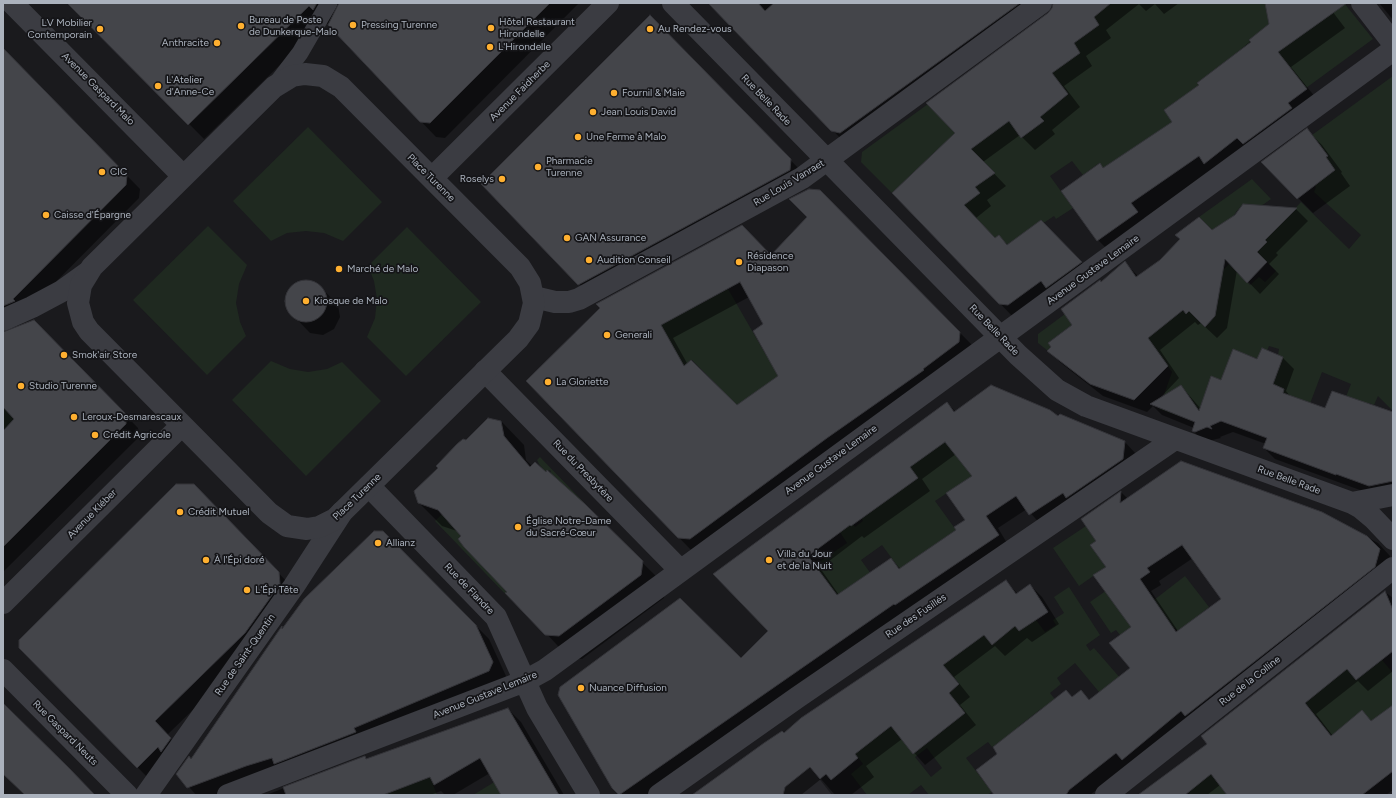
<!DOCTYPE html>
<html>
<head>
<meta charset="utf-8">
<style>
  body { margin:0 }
  #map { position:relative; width:1396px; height:798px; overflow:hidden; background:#1a1a1d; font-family:Figtree,sans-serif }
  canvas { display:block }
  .frame { position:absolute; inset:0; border:4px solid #abb2bd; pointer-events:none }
</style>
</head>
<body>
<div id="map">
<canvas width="1396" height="798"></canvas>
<div class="frame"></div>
</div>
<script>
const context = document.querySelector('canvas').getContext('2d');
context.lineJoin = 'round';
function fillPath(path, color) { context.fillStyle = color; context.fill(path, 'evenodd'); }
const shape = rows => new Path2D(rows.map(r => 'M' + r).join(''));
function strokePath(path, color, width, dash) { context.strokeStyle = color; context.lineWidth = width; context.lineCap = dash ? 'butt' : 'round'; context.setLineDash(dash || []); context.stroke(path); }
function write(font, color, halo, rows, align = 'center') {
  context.font = font + ' Figtree,sans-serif'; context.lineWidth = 3.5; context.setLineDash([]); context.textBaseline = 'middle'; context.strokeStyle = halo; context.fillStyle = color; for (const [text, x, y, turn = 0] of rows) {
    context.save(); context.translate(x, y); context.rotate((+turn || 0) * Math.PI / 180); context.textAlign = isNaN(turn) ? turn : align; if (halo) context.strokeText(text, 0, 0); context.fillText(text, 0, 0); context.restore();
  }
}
fillPath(shape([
  [810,767,832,795,781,795,785,787]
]), '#26262a');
fillPath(shape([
  [1111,3,1344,3,1373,39,1306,88,1259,75,1239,51,1197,83,1203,90,1187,111,1178,100,1164,110,1175,126,1108,174,1099,163,1083,175,1072,161,1050,176,1073,208,1056,219,1054,216,1045,222,1039,222,1012,253,983,247,964,205,979,193,975,187,994,173,945,149,938,149,892,193,861,162,862,152,928,104,950,128,965,114,988,137,995,131,976,106,990,95,1022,138,1043,122,1039,115,1050,73,1080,53,1074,43,1099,25,1093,17],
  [1393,76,1393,411,1378,396,1374,405,1369,403,1367,408,1336,422,1351,384,1322,372,1303,422,1281,398,1284,389,1273,384,1283,357,1278,355,1279,349,1269,346,1267,351,1262,349,1258,359,1245,354,1221,380,1211,377,1195,422,1159,409,1172,372,1136,322,1165,324,1183,311,1186,314,1189,311,1205,327,1216,315,1210,309,1218,303,1218,297,1204,282,1217,276,1229,264,1250,285,1259,277,1265,282,1276,271,1257,252,1264,239,1278,227,1301,202,1349,249,1361,235,1314,192,1316,187,1315,186,1335,170,1326,157,1327,156,1312,135],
  [308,127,382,202,343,241,324,233,306,231,287,233,271,241,233,201],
  [1252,179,1271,199,1257,209,1250,204,1242,205,1236,212,1228,228,1223,223,1212,230,1199,217],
  [208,226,247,265,239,284,236,303,240,322,246,336,207,375,133,300],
  [407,227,481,302,406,376,367,337,375,318,377,299,374,281,368,266],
  [639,286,695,307,728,289,766,355,787,383,734,407,720,388,692,360,684,366,617,398],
  [1065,314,1072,325,1048,343,1051,347,1048,351,1038,343,1038,334],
  [271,361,290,369,308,372,327,369,342,362,381,401,306,476,232,400],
  [3,407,33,438,6,428,3,431],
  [945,442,989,465,935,501,956,530,923,553,940,575,916,591,882,545,861,560,879,585,846,607,815,565,847,543,840,532,852,523,855,527,863,521,861,517,918,478,910,467],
  [540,457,596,515,550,473,551,472,550,470,546,472,539,464,537,460],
  [444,512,464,532,458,539,469,550,469,553,471,552,527,584,511,600,435,521],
  [1086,526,1096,541,1090,545,1106,567,1079,586,1053,548],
  [1185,576,1209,607,1198,616,1188,645,1175,628,1163,638,1132,650,1116,630,1111,633,1090,602,1117,583,1154,600],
  [1069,587,1100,635,1086,645,1090,651,1094,648,1128,687,1099,692,1075,663,1057,678,1061,684,1050,693,1071,720,1060,729,1042,708,1019,726,1011,747,1004,739,992,747,988,742,966,758,992,792,987,795,929,795,921,785,908,795,867,795,851,774,863,764,846,741,869,724,879,736,903,717,944,730,965,713,949,693,959,684,943,665,959,651,984,635,992,645,1015,626,1019,631,1036,620,1045,632,1056,625,1053,620,1064,613,1054,597],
  [927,748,942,768,931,777,915,757],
  [1382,660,1393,673,1393,708,1371,721,1334,739,1305,702,1347,669,1356,680],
  [1210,773,1227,795,1191,795,1187,791],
  [430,777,437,795,383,795],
  [501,778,510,795,473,795]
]), '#1f2920');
fillPath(shape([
  [69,3,579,3,445,138,436,137,325,21,204,139],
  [709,3,1052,3,1046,5,845,143],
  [1054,3,1179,3,1164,14,1155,4,1146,11,1139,4,1106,30,1111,38,1086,56,1092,66,1064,86,1080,107,1052,130,1055,134,1035,150,1020,135,983,162,1006,186,987,200,991,206,976,218,995,239,999,237,1008,245,1041,222,1094,275,1013,317,894,193,956,133,1053,9],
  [1268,3,1326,3,1345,28,1291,67,1320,103,1212,171,1144,218,1151,226,1112,254,1098,240,1104,169,1174,122,1200,85,1270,24],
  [1379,3,1393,3,1393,20,1389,15],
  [664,30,804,174,593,298,482,184],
  [3,49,140,189,139,198,26,312,6,325,3,332],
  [1307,130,1322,145,1342,172,1341,173,1350,186,1313,213,1262,162],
  [820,191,972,345,691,550,527,381,771,256,809,217],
  [749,297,764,324,780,376,737,407,688,365,673,338],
  [1244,205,1296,209,1308,221,1276,253,1278,255,1269,264,1279,274,1260,294,1237,270,1227,328,1217,338,1201,323,1198,325,1195,322,1160,350,1179,378,1160,398,1181,386,1201,409,1222,381,1258,361,1262,350,1283,358,1294,369,1286,391,1291,397,1326,409,1393,413,1393,495,1379,497,1275,459,1264,448,1266,444,1233,432,1220,437,1221,438,1204,442,1193,431,1194,428,1162,415,1153,406,1147,412,1103,396,1061,363,1049,351,1074,325,1101,283,1125,263,1138,276,1212,232,1235,215],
  [303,280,316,282,338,305,340,317,334,329,323,335,310,333,288,310,286,298,291,287],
  [3,333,47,334,138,428,139,437,3,572],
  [947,403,956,412,1058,418,1124,441,1136,454,1042,526,1027,509,998,528,1010,548,648,795,620,795,613,787,770,631,714,574],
  [956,454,973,477,967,520,958,530,901,569,891,560,839,595,820,568,862,536,864,538,930,491,922,479],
  [501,421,524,445,526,460,532,466,584,505,665,585,664,598,582,659,569,658,508,592,460,532,442,526,419,503,466,442],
  [1121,492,1128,499,1321,513,1378,543,1390,556,1391,566,1090,795,996,795,1073,698,1081,691,1090,701,1131,668,1132,627,1098,541,1082,519],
  [1193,558,1222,599,1178,631,1151,591,1161,585,1159,581],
  [207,499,292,587,258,647,167,735,184,752,151,781,20,648],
  [383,532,489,639,506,676,503,684,240,795,196,795,178,774,192,761,282,627,284,629],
  [1006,582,1018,594,1030,585,1042,597,1059,624,1032,642,1027,638,1005,656,995,646,954,677,970,697,960,705,976,725,925,765,902,739,866,766,874,777,851,795,835,795,821,779,801,795,693,795],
  [1385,592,1393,598,1393,671,1368,691,1358,681,1316,714,1333,736,1372,722,1393,706,1393,790,1386,795,1247,795,1258,756,1207,795,1144,795,1209,744],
  [508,709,521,722,564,795,502,795,490,773,453,795,445,795,441,791,430,795,266,795,365,757,368,760]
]), '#0007');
const building = shape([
  [67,3,317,3,313,10,309,6,188,125,67,3],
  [339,3,550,3,430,123,420,122,328,25,339,3],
  [708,3,758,3,765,11,774,3,1020,3,840,133,831,131,708,3],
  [1053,3,1111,3,1094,17,1099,25,1074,43,1080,53,1052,73,1068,94,1040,117,1044,121,1021,138,1009,121,971,149,995,173,975,187,980,193,964,205,995,238,999,235,1007,245,1041,220,1082,262,1046,288,1041,281,1008,305,999,304,892,193,955,133,926,103,1048,13,1052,8,1053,3],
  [1265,3,1347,3,1278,52,1307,89,1288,103,1292,108,1243,144,1237,138,1204,164,1199,156,1131,203,1138,212,1097,241,1061,191,1100,163,1103,168,1172,122,1164,110,1199,85,1197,83,1251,42,1249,40,1269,24,1265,3],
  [650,15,791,159,790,170,578,285,481,184,650,15],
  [3,48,127,175,126,185,13,299,15,301,3,306,3,48],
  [1307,128,1328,156,1326,157,1335,170,1297,199,1261,162,1307,128],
  [809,189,820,190,960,332,959,342,923,369,924,370,827,438,690,539,678,538,526,381,600,308,596,304,742,225,771,255,807,217,789,199,809,189],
  [740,282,763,324,753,331,778,376,737,405,691,360,684,366,661,325,740,282],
  [1243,204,1297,208,1265,240,1267,242,1257,252,1267,262,1247,283,1225,259,1215,316,1205,327,1189,311,1186,314,1183,310,1148,338,1168,366,1134,400,1090,384,1047,351,1051,347,1048,343,1072,325,1061,309,1100,280,1101,282,1125,261,1136,277,1160,260,1180,239,1175,235,1199,217,1212,230,1235,215,1243,204],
  '285 301a21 21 0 1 1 42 0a21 21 0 1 1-42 0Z',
  [34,320,126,414,126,424,3,547,3,431,14,419,3,407,3,332,34,320],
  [1262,348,1283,357,1273,384,1284,389,1283,393,1325,408,1332,391,1393,412,1393,481,1369,486,1336,474,1336,475,1263,448,1267,438,1221,421,1210,426,1212,429,1207,427,1195,432,1192,431,1195,422,1150,404,1181,385,1199,411,1211,376,1221,380,1233,349,1257,359,1262,348],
  [991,385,1050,410,1058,416,1060,414,1125,441,1123,459,1066,498,1063,493,1029,515,1016,496,986,516,999,535,895,605,894,604,619,795,612,788,558,695,560,687,680,598,741,658,768,631,713,574,947,402,954,412,991,385],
  [945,442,972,476,946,493,965,520,954,527,956,530,899,569,891,558,837,595,808,556,850,525,851,526,918,478,910,467,945,442],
  [488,418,501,421,504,436,530,467,535,462,546,472,547,470,585,504,643,561,641,575,559,636,545,635,505,593,507,592,464,547,458,539,461,536,438,510,418,503,414,491,438,468,436,466,457,444,463,439,466,440,488,418],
  [1181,461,1322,512,1367,536,1380,549,1375,567,1185,716,1181,711,1122,760,1116,753,1069,790,1066,795,994,795,976,770,997,754,993,747,1066,690,1072,697,1081,690,1089,700,1130,668,1109,643,1131,627,1093,575,1106,567,1090,545,1096,541,1081,519,1121,491,1120,503,1181,461],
  [1182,545,1221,599,1176,632,1140,579,1150,572,1147,568,1182,545],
  [176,484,194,484,279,572,280,584,245,633,155,721,171,738,161,752,158,747,137,768,19,648,19,640,176,484],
  [374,531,383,531,476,625,493,662,489,671,354,728,356,732,274,764,272,758,246,766,187,788,176,774,189,756,191,759,282,626,282,629,304,599,374,531],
  [1006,580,1016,594,1030,584,1048,612,1019,631,1015,626,992,645,984,635,943,665,959,684,949,693,965,713,913,754,891,726,855,754,858,758,831,780,826,774,820,779,810,767,785,787,783,795,692,795,764,743,782,731,784,733,801,718,1006,580],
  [1385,591,1393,610,1393,651,1356,680,1347,669,1305,703,1331,736,1362,710,1371,721,1393,705,1393,771,1362,795,1227,795,1211,774,1185,795,1138,795,1207,744,1201,736,1385,591],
  [3,703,69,768,95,795,25,795,3,774,3,703],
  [508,708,559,795,501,795,480,758,434,785,430,777,383,795,286,795,283,787,365,756,366,759,508,708]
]);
fillPath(building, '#44454a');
strokePath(building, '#343439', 1);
strokePath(shape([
  [277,83,300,53,329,3]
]), '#3b3c42', 17);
strokePath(shape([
  [673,3,1018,355,1057,390,1086,406,1352,503,1361,508,1373,518,1393,539],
  [1362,3,1393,43],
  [534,297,555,302,569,302,579,299,802,178,1041,3],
  [3,320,32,307,62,291,87,273],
  [485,371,680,570],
  [369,486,496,617,537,708,589,795],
  [1352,503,1393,495],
  [3,670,127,795],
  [146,795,294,586,342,512],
  [228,795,525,681,545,670,1393,50],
  [659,795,798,697,1175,439],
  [1106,795,1393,568]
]), '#3b3c42', 22);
strokePath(shape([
  [12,3,183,176],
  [305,74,323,76,341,87,520,267,530,283,534,303,529,324,518,339,335,519,319,527,307,529,287,526,269,513,89,331,83,322,78,303,81,285,92,267,274,87,292,76,305,74],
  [432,178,608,3],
  [3,603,182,425]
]), '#3b3c42', 22);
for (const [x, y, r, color] of [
  [353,25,4,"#ffb030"],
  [241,26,4,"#ffb030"],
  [491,28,4,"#ffb030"],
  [100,29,4,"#ffb030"],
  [650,29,4,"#ffb030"],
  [217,43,4,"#ffb030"],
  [490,47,4,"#ffb030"],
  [158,86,4,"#ffb030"],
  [614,93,4,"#ffb030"],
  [593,112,4,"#ffb030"],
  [578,137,4,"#ffb030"],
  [538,167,4,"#ffb030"],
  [102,172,4,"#ffb030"],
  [502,179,4,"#ffb030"],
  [46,215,4,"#ffb030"],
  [567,238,4,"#ffb030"],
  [589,260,4,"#ffb030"],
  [739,262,4,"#ffb030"],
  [339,269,4,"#ffb030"],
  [306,301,4,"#ffb030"],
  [607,335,4,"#ffb030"],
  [64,355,4,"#ffb030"],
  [548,382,4,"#ffb030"],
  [21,386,4,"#ffb030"],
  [74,417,4,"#ffb030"],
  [95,435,4,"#ffb030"],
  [180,512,4,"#ffb030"],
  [518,527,4,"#ffb030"],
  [378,543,4,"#ffb030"],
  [206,560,4,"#ffb030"],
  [769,560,4,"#ffb030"],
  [247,590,4,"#ffb030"],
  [581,688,4,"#ffb030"]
]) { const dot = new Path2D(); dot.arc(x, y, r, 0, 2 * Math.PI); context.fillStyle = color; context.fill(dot); strokePath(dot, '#151518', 1.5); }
write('10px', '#abb2bd', '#151518', [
  ["Bureau de Poste",249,20],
  ["de Dunkerque-Malo",249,32],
  ["Hôtel Restaurant",499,22],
  ["Hirondelle",499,34],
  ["LV Mobilier",92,23,"right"],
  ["Contemporain",92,35,"right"],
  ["Pressing Turenne",361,25],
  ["Au Rendez-vous",658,29],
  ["Anthracite",209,43,"right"],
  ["L'Hirondelle",498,47],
  ["L'Atelier",166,80],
  ["d'Anne-Ce",166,92],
  ["Fournil & Maie",622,93],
  ["Jean Louis David",601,112],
  ["Une Ferme à Malo",586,137],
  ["Pharmacie",546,161],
  ["Turenne",546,173],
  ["CIC",110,172],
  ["Roselys",494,179,"right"],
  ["Caisse d'Épargne",54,215],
  ["GAN Assurance",575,238],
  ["Résidence",747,256],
  ["Diapason",747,268],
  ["Audition Conseil",597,260],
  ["Marché de Malo",347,269],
  ["Kiosque de Malo",314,301],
  ["Generali",615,335],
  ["Smok'air Store",72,355],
  ["La Gloriette",556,382],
  ["Studio Turenne",29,386],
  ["Leroux-Desmarescaux",82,417],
  ["Crédit Agricole",103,435],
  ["Crédit Mutuel",188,512],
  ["Église Notre-Dame",526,521],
  ["du Sacré-Cœur",526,533],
  ["Allianz",386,543],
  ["Villa du Jour",777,554],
  ["et de la Nuit",777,566],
  ["À l'Épi doré",214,560],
  ["L'Épi Tête",255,590],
  ["Nuance Diffusion",589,688]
], 'left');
write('10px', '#abb2bd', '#151518', [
  ["Avenue Gaspard Malo",98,89,45],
  ["Avenue Faidherbe",520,91,-45],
  ["Rue Belle Rade",766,100,46],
  ["Place Turenne",431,178,45],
  ["Rue Louis Vanraet",789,183,-31],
  ["Avenue Gustave Lemaire",1093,270,-36],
  ["Rue Belle Rade",994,330,46],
  ["Avenue Gustave Lemaire",831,460,-36],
  ["Rue du Presbytère",583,471,46],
  ["Rue Belle Rade",1289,480,20],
  ["Place Turenne",357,497,-44],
  ["Avenue Kléber",92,514,-45],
  ["Rue de Flandre",469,589,46],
  ["Rue des Fusillés",916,616,-34],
  ["Rue de Saint-Quentin",245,655,-55],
  ["Rue de la Colline",1250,681,-38],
  ["Avenue Gustave Lemaire",485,695,-22],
  ["Rue Gaspard Neuts",65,733,45]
]);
</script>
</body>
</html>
